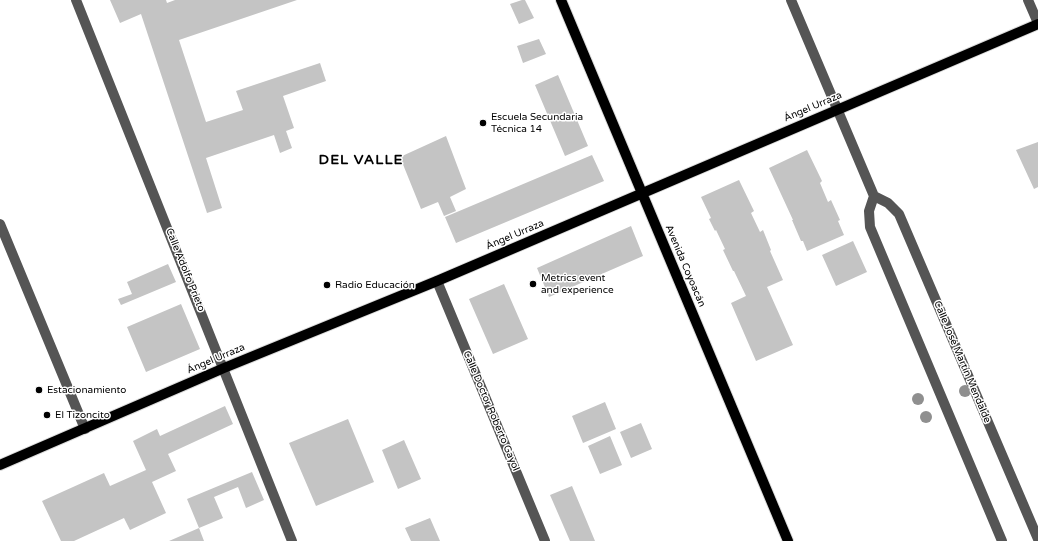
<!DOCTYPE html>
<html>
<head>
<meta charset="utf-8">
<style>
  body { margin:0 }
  canvas { display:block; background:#fff }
</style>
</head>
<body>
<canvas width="1038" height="541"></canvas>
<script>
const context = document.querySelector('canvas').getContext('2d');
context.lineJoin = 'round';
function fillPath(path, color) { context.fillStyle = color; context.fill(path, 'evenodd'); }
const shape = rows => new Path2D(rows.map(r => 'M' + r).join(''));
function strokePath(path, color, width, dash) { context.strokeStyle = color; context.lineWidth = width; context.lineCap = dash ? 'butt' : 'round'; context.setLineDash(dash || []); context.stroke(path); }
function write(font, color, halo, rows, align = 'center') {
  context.font = font + ' "Varela Round",sans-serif'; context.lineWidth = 3; context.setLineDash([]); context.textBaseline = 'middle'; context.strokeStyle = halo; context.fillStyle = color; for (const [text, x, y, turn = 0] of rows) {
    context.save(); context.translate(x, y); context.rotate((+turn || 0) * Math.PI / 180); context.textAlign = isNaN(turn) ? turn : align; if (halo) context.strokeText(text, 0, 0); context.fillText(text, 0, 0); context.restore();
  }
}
fillPath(shape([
  [110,0,166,0,167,3,175,0,297,0,179,40,206,122,243,110,236,91,320,63,326,81,283,96,294,128,286,131,292,148,280,153,274,135,206,158,222,208,207,213,141,14,120,23],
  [522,0,525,0,534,18,519,24,510,4],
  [539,39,546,54,523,63,517,46],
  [558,75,588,146,565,156,535,85],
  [446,136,466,189,450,197,456,211,444,216,438,202,421,209,400,157],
  [1038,142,1038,187,1034,189,1016,150],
  [807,150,822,181,820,183,828,202,831,200,840,220,838,221,844,235,807,251,803,241,801,241,792,220,793,220,769,168],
  [592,155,604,181,456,243,445,217],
  [739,180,754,211,751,213,760,232,763,230,771,250,770,251,783,280,767,287,793,345,756,361,731,303,746,296,734,271,733,271,723,250,725,249,716,230,715,231,709,219,711,218,701,197],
  [631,226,643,256,549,297,537,268],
  [853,241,867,272,836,286,822,255],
  [168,264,176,282,121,305,118,299,132,294,127,282],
  [504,284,528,339,493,354,469,299],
  [181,304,200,349,146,372,127,327],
  [605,402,616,429,583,443,572,416],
  [225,406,233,424,168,454,176,471,152,482,166,513,130,530,124,518,74,541,61,541,42,501,104,473,110,486,146,470,133,441,157,429,160,436],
  [348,419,374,482,316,506,289,443],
  [641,423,652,449,631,458,620,432],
  [610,436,622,465,600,474,588,446],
  [404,440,421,479,398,489,382,450],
  [252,472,264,500,246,508,238,487,214,497,223,518,199,528,187,499],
  [572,486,585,517,595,541,570,541,550,495],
  [430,518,440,541,411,541,405,528],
  [199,528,204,541,169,541]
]), '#c4c4c4');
const major = shape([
  [561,0,788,541],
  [0,465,224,368,437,281,1038,24]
]);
strokePath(major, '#dbdbdb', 12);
strokePath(shape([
  [76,0,292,541],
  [791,0,874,196,888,203,899,214,1038,539],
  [1028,0,1038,23],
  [874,196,869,211,870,227,1002,541],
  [0,224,85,429],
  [437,281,545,541]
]), '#555', 10);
strokePath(major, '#000', 10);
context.fillStyle = '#8f8f8f';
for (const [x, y] of [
  [965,391],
  [918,399],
  [926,417]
]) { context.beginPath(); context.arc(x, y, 6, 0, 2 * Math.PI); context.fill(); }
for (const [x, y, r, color] of [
  [483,123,4,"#000"],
  [533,284,4,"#000"],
  [327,285,4,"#000"],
  [39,390,4,"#000"],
  [47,415,4,"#000"]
]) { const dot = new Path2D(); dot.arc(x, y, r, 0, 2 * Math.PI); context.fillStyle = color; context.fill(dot); strokePath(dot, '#fff', 1.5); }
write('10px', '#000', '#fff', [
  ["Ángel Urraza",813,107,-23],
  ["Ángel Urraza",515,235,-23],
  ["Avenida Coyoacán",685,266,67],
  ["Calle Adolfo Prieto",185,270,68],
  ["Ángel Urraza",216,359,-23],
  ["Calle José Martín Mendalde",962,362,67],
  ["Calle Doctor Roberto Gayol",491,411,67]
]);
write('10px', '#000', '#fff', [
  ["Escuela Secundaria",491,117],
  ["Técnica 14",491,129],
  ["Metrics event",541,278],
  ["and experience",541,290],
  ["Radio Educación",335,285],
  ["Estacionamiento",47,390],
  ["El Tizoncito",55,415]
], 'left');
context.letterSpacing = '1px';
write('bold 14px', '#000', '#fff', [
  ["DEL VALLE",361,160]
]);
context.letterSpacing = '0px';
</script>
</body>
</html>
